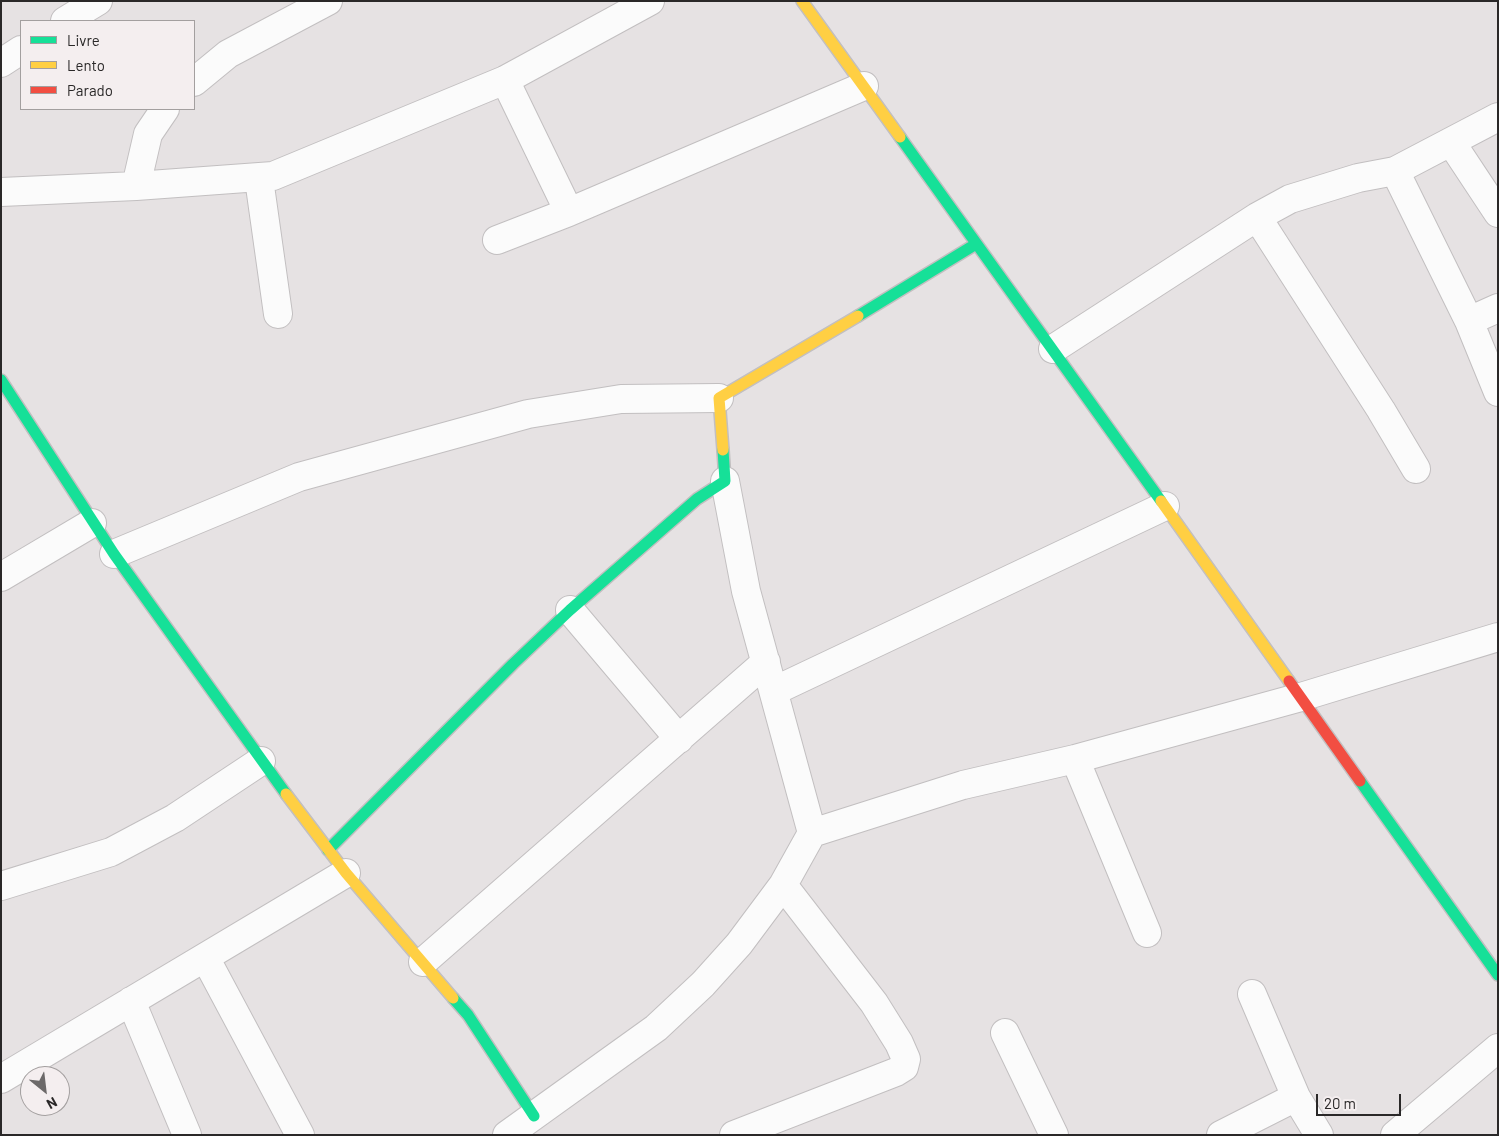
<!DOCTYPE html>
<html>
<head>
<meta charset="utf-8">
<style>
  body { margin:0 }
  #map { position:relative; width:1499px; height:1136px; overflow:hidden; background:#e6e2e3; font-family:Barlow,sans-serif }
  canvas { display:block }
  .frame { position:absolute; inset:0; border:2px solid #2a2828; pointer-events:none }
  .legend { position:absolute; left:20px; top:20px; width:175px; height:90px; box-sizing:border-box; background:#f4eeef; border:1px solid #a39f9f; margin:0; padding:6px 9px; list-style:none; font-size:15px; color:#2a2828 }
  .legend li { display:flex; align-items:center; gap:10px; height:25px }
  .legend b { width:25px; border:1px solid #a39f9f }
  .north { position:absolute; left:20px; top:1066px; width:50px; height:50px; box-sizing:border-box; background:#f4eeef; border:1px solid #a39f9f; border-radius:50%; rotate:151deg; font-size:14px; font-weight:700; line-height:20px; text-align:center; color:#2a2828 }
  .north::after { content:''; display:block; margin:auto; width:18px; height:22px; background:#6c6969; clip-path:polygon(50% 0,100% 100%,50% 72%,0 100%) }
  .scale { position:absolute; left:1316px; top:1094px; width:85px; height:22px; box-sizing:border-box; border:2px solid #2a2828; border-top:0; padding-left:6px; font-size:15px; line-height:18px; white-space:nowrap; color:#2a2828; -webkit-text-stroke:4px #f4eeef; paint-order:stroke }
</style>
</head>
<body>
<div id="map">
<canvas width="1499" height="1136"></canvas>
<div class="frame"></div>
<ul class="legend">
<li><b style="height:6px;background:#16e098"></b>Livre</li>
<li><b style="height:6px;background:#ffcf43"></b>Lento</li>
<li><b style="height:6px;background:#f24e42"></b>Parado</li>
</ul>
<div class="north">N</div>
<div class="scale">20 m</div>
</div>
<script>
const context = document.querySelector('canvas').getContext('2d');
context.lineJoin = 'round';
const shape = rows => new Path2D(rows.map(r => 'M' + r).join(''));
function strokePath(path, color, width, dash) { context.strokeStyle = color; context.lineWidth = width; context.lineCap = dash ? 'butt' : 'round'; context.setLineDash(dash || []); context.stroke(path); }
const street = shape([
  [65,21,98,1],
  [1,63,21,50],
  [505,80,569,212],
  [194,82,228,54,328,1],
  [1451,142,1498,213],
  [1395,171,1469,321,1498,392],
  [259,179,278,314],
  [136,186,148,134,165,109],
  [1,192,136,186,273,176,505,80,650,1],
  [1257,217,1381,410,1416,469],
  [497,240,569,212,864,86],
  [1469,321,1498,308],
  [1053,349,1257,217,1290,199,1358,178,1395,171,1498,117],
  [114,554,299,477,528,414,621,399,719,398],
  [1,577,92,523],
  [570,610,679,739],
  [774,691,1165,506],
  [1075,759,1147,933],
  [812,833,963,785,1075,759,1301,697,1498,637],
  [1,886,111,852,175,818,261,761],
  [206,959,300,1135],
  [423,962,766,662],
  [1252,994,1296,1097,1319,1135],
  [131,1001,187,1135],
  [1005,1033,1054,1135],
  [1,1079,346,873],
  [507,1135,656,1028,703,984,739,944,783,885,812,833,746,591,725,481],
  [734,1135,896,1072,904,1067,906,1059,899,1043,874,1003,783,885],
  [1221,1135,1296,1097],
  [1395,1135,1498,1048]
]);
const fast = shape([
  [900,137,1161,501],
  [858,316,976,244],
  [1,380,114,554,286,794],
  [1360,781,1498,975],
  [328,850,513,664,570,610,697,499,725,481,723,450],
  [453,998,468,1015,534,1116]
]);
const slow = shape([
  [802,1,900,137],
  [723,450,719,398,858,316],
  [1161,501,1289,681],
  [286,794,346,873,453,998]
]);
const jam = shape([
  [1289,681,1360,781]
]);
strokePath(street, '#c2bfc0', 30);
strokePath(fast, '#c2bfc0', 14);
strokePath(slow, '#c2bfc0', 14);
strokePath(jam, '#c2bfc0', 14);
strokePath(street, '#fbfbfb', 28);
strokePath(fast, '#16e098', 11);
strokePath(slow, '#ffcf43', 11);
strokePath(jam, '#f24e42', 11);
</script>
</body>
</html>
